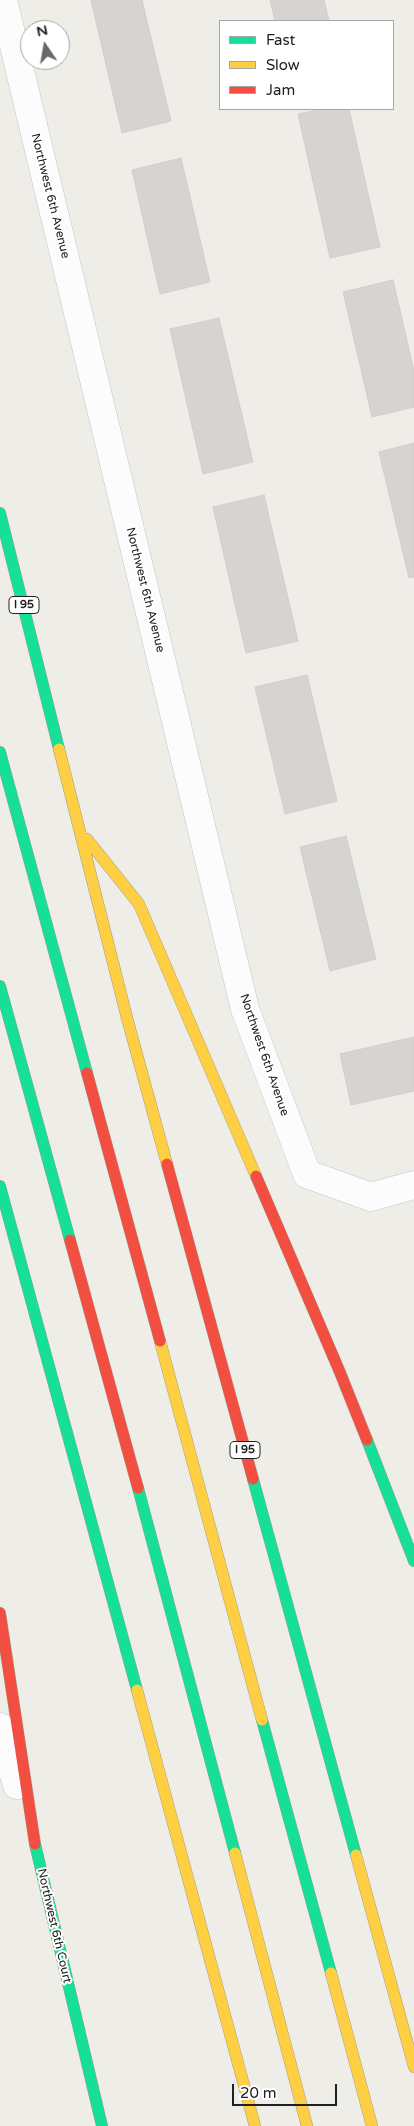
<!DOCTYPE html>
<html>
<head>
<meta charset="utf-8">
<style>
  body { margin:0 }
  #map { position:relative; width:414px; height:2126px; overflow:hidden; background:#eeede8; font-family:"Varela Round",sans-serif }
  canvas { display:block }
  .legend { position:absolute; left:219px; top:20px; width:175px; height:90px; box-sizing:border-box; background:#fff; border:1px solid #a6a6a6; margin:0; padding:6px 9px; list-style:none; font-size:15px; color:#202020 }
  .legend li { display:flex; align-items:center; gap:10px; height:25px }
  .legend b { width:25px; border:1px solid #a6a6a6 }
  .north { position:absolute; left:20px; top:20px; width:50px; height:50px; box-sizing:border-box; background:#fff; border:1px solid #a6a6a6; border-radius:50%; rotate:348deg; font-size:14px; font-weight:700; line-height:20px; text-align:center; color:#202020 }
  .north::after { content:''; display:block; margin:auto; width:18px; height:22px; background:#686866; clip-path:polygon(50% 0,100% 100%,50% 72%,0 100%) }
  .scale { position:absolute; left:232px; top:2084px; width:105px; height:22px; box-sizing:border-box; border:2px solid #202020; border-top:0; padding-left:6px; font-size:15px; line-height:18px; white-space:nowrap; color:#202020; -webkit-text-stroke:4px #fff; paint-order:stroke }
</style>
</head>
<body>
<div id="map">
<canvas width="414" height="2126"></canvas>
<ul class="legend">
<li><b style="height:6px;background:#16e098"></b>Fast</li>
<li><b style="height:6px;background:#ffcf43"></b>Slow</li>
<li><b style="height:6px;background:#f24e42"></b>Jam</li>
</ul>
<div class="north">N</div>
<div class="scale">20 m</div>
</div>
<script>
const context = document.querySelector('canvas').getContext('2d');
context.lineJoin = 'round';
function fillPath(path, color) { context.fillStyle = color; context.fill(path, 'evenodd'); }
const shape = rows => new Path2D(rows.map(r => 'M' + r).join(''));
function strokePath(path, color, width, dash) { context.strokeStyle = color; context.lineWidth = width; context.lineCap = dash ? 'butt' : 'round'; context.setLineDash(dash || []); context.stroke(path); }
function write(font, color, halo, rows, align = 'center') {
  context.font = font + ' "Varela Round",sans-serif'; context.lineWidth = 4; context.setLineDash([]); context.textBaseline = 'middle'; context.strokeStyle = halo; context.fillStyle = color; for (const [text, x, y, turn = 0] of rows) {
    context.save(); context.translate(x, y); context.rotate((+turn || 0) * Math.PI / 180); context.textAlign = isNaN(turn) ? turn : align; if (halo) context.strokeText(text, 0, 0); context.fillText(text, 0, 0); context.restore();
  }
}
const building = shape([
  [91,0,142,0,171,121,122,133,91,0],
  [270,0,324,0,329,21,275,21,270,0],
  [323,109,349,109,380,247,330,258,298,114,323,109],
  [181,158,210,282,160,294,132,170,181,158],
  [393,280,414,371,414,407,372,417,343,292,393,280],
  [219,318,253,462,203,474,170,329,219,318],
  [414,443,414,577,409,578,379,452,414,443],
  [264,495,298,641,246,653,213,507,264,495],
  [307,675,337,801,285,814,255,687,307,675],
  [346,836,376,959,330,971,300,847,346,836],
  [414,1037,414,1091,351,1105,340,1054,414,1037]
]);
fillPath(building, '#d6d4d1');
strokePath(building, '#d1cec9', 1);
const street = shape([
  [3,0,245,1009,307,1174,371,1197,414,1185],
  [0,1727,17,1785]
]);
const fast = shape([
  [0,513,59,749],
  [0,752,87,1073],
  [0,986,70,1240],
  [0,1186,137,1690],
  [367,1440,414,1561],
  [253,1479,356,1855],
  [138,1488,235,1853],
  [262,1720,331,1973],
  [35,1844,102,2126]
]);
const slow = shape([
  [59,749,127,1018,167,1164],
  [87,839,139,904,256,1176],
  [160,1341,262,1720],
  [137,1690,255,2126],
  [235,1853,307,2126],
  [356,1855,414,2067],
  [331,1973,372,2126]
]);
const jam = shape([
  [87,1073,160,1341],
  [167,1164,253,1479],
  [256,1176,339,1370,367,1440],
  [70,1240,138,1488],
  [0,1613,35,1844]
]);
strokePath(street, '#c7c6c4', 29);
strokePath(fast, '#a59c84', 12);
strokePath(slow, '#a59c84', 12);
strokePath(jam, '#a59c84', 12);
strokePath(street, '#fcfcfc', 28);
strokePath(fast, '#16e098', 11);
strokePath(slow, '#ffcf43', 11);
strokePath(jam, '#f24e42', 11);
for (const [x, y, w] of [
  [24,605,30],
  [245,1450,30]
]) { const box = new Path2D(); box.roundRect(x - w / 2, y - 8.5, w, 17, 4); context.fillStyle = '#fff'; context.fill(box); strokePath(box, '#202020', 1); }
write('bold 11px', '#202020', null, [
  ["I 95",24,605],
  ["I 95",245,1450]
]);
write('12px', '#202020', '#fff', [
  ["Northwest 6th Avenue",50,196,76],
  ["Northwest 6th Avenue",145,590,76],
  ["Northwest 6th Avenue",264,1055,71],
  ["Northwest 6th Court",54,1926,77]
]);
</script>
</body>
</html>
